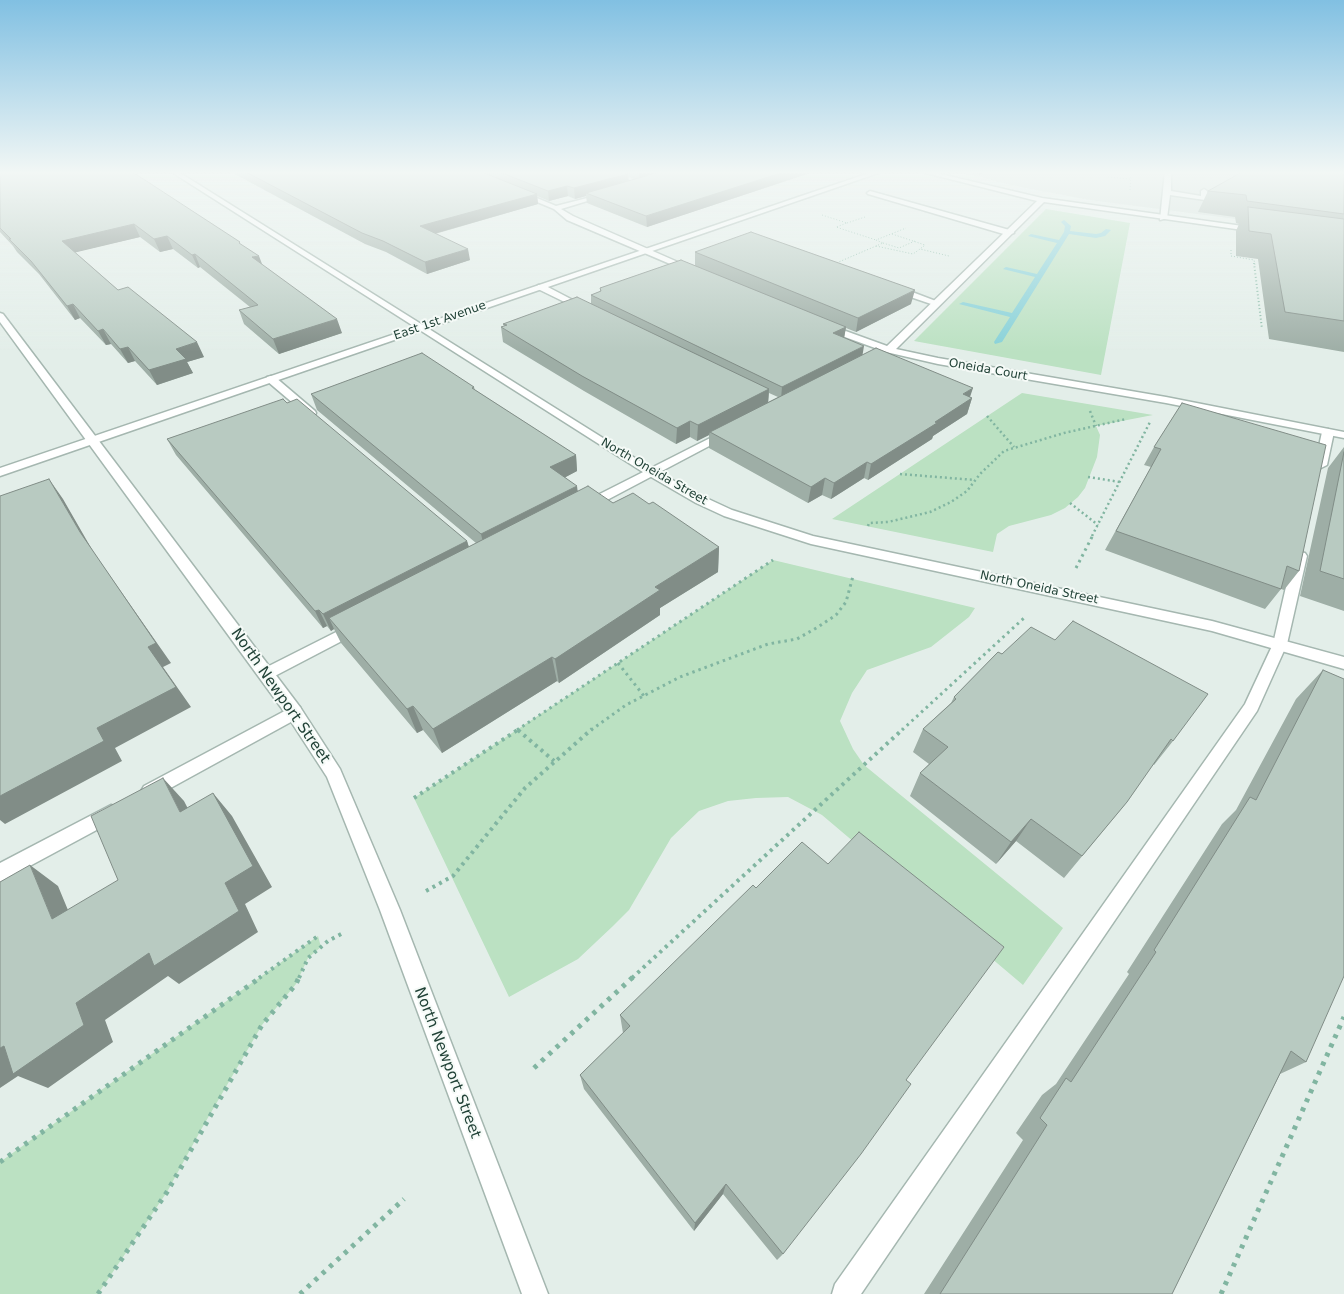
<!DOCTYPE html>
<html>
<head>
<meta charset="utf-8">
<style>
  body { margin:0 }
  canvas { display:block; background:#e3eee9 }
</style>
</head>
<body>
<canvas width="1344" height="1294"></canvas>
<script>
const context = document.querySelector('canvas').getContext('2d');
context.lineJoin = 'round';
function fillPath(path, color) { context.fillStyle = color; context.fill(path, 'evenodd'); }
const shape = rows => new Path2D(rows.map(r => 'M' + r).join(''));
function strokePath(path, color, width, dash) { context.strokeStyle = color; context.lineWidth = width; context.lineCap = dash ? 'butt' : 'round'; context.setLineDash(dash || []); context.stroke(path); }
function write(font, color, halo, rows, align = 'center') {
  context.font = font + ' "DejaVu Sans",sans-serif'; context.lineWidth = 4; context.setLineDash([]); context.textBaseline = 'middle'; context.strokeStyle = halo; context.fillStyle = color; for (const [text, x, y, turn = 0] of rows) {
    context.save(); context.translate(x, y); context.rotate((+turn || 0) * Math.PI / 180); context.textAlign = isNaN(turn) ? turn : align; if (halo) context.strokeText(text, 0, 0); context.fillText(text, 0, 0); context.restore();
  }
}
fillPath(shape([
  [953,171,1344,171,1344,233,1090,200,1026,188]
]), '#d1ded8');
fillPath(shape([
  [1046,209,1130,223,1101,375,914,341],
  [1022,393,1153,415,1096,426,1100,435,1097,457,1085,488,1078,497,1065,508,1051,515,1009,526,997,534,993,552,832,519],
  [773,560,975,608,969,617,931,647,867,670,852,693,840,721,853,749,864,765,1063,928,1023,985,822,815,788,797,756,798,728,801,699,811,671,838,629,910,613,926,578,959,509,997,414,798],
  [318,936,321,947,308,958,296,984,262,1025,202,1128,167,1192,98,1294,0,1294,0,1162]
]), '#bbe1c2');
fillPath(shape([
  [1064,220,1071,226,1070,231,1096,234,1101,233,1106,229,1111,230,1105,236,1096,238,1069,234,1002,342,995,344,994,342,1010,317,959,304,963,302,1012,313,1035,277,1003,269,1006,267,1037,274,1057,243,1028,236,1031,234,1059,240,1064,232,1065,226,1061,222,1064,220]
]), '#87d1d8');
const service = shape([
  [1165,171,1171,171,1171,191,1201,196,1201,191,1204,189,1207,191,1208,198,1205,200,1170,195,1167,218,1160,220,1165,171],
  [870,191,1013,231,1014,233,1007,235,868,194,867,193,870,191],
  [538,285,544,285,590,309,583,311,538,289,538,285],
  [893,287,899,287,941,303,934,305,893,291,893,287],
  [271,376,275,377,315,411,316,413,315,415,307,415,267,381,267,377,271,376],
  [1328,429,1334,432,1327,465,1321,468,1315,465,1322,432,1328,429],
  [726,430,732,433,730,435,590,509,586,510,580,506,582,503,726,430],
  [1300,552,1305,553,1307,556,1287,644,1257,711,861,1294,832,1294,835,1284,1245,704,1273,644,1293,556,1295,553,1300,552],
  [356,622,361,623,363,627,361,631,271,678,266,680,261,678,258,674,261,670,356,622],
  [294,706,300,707,302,712,300,717,156,796,150,799,144,796,141,791,144,786,294,706],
  [111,805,117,807,120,813,117,819,0,882,0,863,111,805]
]);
const minor = shape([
  [170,171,177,171,654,470,704,497,732,510,813,536,1212,621,1344,657,1344,669,1212,631,811,544,724,516,696,503,646,474,170,171],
  [918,171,928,171,1042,198,1257,228,1261,230,1257,232,1044,202,896,349,938,358,1166,397,1344,432,1344,438,1166,403,938,364,886,352,823,329,823,325,829,325,887,346,1037,201,918,171],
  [520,191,556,206,607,193,607,195,561,209,573,216,696,270,689,272,567,220,554,209,518,194,518,192,520,191],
  [0,313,3,314,300,707,340,769,400,910,548,1294,522,1294,380,910,327,777,288,717,0,322,0,313]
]);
const tertiary = shape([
  [875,171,884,171,0,476,0,468,875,171]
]);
strokePath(service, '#a5b7b0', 3);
strokePath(minor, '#a5b7b0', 3);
strokePath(tertiary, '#a5b7b0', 3);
strokePath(shape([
  [1108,177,1130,179],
  [1130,190,1131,171],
  [822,215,847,223,836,227,876,240],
  [847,223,865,217],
  [892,234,925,245,920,249],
  [883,243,899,248,915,241],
  [876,246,913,254,920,249,949,256],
  [1231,250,1231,256,1254,260,1255,265],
  [834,264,883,243,876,240,906,228]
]), '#81b5a1', 1, [1, 2]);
strokePath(shape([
  [1254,263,1262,329]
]), '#81b5a1', 2, [1, 2.5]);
strokePath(shape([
  [1090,411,1096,426],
  [987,416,1014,447],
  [900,474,975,480],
  [1088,477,1120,482],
  [1070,503,1098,525],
  [868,526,869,523,888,522,930,512,951,502,967,491,980,474,1004,451,1064,433,1126,419],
  [1092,536,1150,422]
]), '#81b5a1', 2.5, [2, 3]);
strokePath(shape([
  [1076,568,1093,535],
  [618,663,644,696],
  [517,730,773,560],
  [591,730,626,705,680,677,768,644,797,639,818,627,836,615,846,602,853,576],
  [902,730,1024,618]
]), '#81b5a1', 3, [2.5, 4]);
strokePath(shape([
  [518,730,554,761],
  [414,798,519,729],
  [426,891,453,876,525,788,592,729],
  [259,978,318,936],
  [299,978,308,958,328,941,345,932],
  [632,978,903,729]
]), '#81b5a1', 4, [3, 4.5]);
strokePath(shape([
  [534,1068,633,977],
  [0,1162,261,977],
  [98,1294,167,1192,262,1025,296,984,299,977],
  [300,1294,404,1199],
  [1221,1294,1344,1017]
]), '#81b5a1', 5, [4, 6]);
fillPath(service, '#fff');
fillPath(minor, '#fff');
fillPath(tertiary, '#fff');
fillPath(shape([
  [0,171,241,244,262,265,342,333,279,354,244,324,239,310,250,307,200,267,198,268,173,249,160,252,140,237,75,252,118,290,204,357,187,362,193,373,157,385,135,361,128,363,111,344,106,345,80,318,75,320,39,274,17,252,13,246,0,232],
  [229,171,816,171,647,227,587,203,586,196,575,199,568,196,549,201,537,196,538,204,435,234,470,260,427,274,386,252,365,244],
  [628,177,635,179,629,181],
  [962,171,990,171,979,175],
  [1344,171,1344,352,1269,339,1258,259,1236,256,1236,231,1239,224,1236,223,1235,217,1198,212,1208,191],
  [695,252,911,304,856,332,846,328,844,338,863,355,972,398,967,414,933,436,932,439,868,480,864,478,831,499,822,495,808,503,709,448,709,435,697,441,690,437,676,444,584,391,503,342,501,327,504,326,503,324,591,304,591,295,600,292,600,288,695,265],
  [769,393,778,397,768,402],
  [474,387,475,390,576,455,577,471,565,477,578,491,613,503,649,504,719,547,718,572,660,608,660,615,559,683,557,681,442,753,423,730,417,733,341,643,334,629,331,631,327,626,323,628,176,455,167,439,287,403,467,541,469,547,476,543,317,410,311,394],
  [1182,403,1299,571,1284,590,1281,589,1265,609,1105,550,1151,467,1144,465,1154,447],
  [1344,447,1344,611,1300,596,1328,468],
  [998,652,1173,741,1154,765,1153,764,1127,802,1064,878,1016,841,996,864,910,796,920,773,929,764,913,752,923,729,951,703,954,697],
  [1323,670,1306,1062,1280,1074,1172,1294,924,1294,1023,1140,1016,1133,1042,1095,1056,1084,1129,974,1127,972,1222,824,1236,810,1296,699],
  [620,1015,906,1080,783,1254,777,1260,723,1194,694,1231,584,1089,580,1075,623,1033]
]), '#9eaea6');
fillPath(shape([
  [639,171,674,171,639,181],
  [787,171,816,171,647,227,646,216],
  [980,171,990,171,979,175],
  [628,174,629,184,586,193,586,196,575,199,574,188],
  [567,186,568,196,549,201,548,191],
  [537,194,538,204,423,237,420,226],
  [134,224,140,237,69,254,62,241],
  [167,236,173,249,160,252,154,239],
  [468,249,470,260,427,274,425,262],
  [195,254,200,267,198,268,192,255],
  [259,256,264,269,252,257],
  [915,290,911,304,856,332,858,318],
  [73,304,80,318,75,320,67,306],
  [337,319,342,333,279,354,273,339],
  [846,327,844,338,833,333],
  [103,329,111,344,106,345,98,331],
  [197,342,204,357,187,362,193,373,157,385,149,370,176,349],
  [864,346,862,358,781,399,782,387],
  [128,347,135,361,128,363,120,349],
  [973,388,969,400,972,398,967,414,933,436,932,439,868,480,871,464,935,422,963,394],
  [769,389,768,405,710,432,709,435,697,441,698,425],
  [690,421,690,437,676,444,677,428],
  [576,455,577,471,553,484,550,467],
  [867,462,864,478,831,499,834,483],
  [825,478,822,495,808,503,811,487],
  [49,479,63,499,94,553,171,663,163,667,191,707,115,748,122,761,5,824,0,820,0,796,97,728,148,647,80,532],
  [577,486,579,502,485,551,481,534],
  [467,541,472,558,329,618,334,629,331,631,323,614],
  [719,547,718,572,660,608,660,615,559,683,555,659,655,587],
  [319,610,327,626,323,628,315,611],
  [552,657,557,681,442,753,433,729],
  [413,706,423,730,417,733,407,709],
  [163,778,184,801,201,834,180,812],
  [213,793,232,816,272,887,245,904,258,932,179,984,168,976,105,1020,113,1042,48,1088,18,1076,0,1088,0,1048,76,1003,225,883],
  [1031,819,1016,841,996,864,1011,842],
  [30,865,58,886,80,939,52,919],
  [726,1184,723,1194,694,1231,695,1223]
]), '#818d87');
const building = shape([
  [0,171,131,171,240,242,239,243,259,256,252,257,337,319,273,339,239,310,258,305,195,254,192,255,167,236,154,239,134,224,62,241,118,290,128,287,197,342,176,349,186,359,149,370,128,347,120,349,103,329,98,331,73,304,67,306,31,261,9,239,11,239,0,228,0,171],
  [244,171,479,171,537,194,420,226,468,249,425,262,383,241,362,233,244,171],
  [497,171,620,171,628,174,574,188,567,186,548,191,497,171],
  [663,171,787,171,646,216,586,193,663,171],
  [1244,171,1344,171,1344,214,1247,201,1246,195,1208,191,1244,171],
  [1248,207,1344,219,1344,321,1285,312,1271,234,1249,231,1248,207],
  [751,232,915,290,858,318,695,252,751,232],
  [681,260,846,327,833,333,864,346,782,387,591,295,601,291,600,288,681,260],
  [577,297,769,389,698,425,690,421,677,428,582,376,501,327,507,325,503,324,577,297],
  [876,348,973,388,963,394,972,398,935,422,937,423,871,464,867,462,834,483,825,478,811,487,710,432,876,348],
  [422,353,474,387,472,388,576,455,550,467,577,486,481,534,311,394,422,353],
  [283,399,287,403,297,399,467,541,323,614,319,610,315,611,167,439,283,399],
  [1182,403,1326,445,1299,571,1287,566,1281,589,1116,531,1161,449,1154,447,1182,403],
  [1344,452,1344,579,1320,571,1344,452],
  [49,479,80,532,156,643,148,647,176,687,97,728,104,741,0,796,0,496,49,479],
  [588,486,613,503,633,493,649,504,653,502,719,547,655,587,660,590,555,659,552,657,433,729,413,706,407,709,329,618,588,486],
  [1073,621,1208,694,1173,741,1171,739,1127,802,1082,856,1031,819,1011,842,920,773,948,747,923,729,956,699,954,697,998,652,1002,654,1031,627,1055,640,1073,621],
  [1323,670,1344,679,1344,976,1306,1062,1291,1051,1172,1294,940,1294,1047,1125,1040,1118,1066,1078,1071,1082,1156,952,1154,950,1250,797,1256,800,1323,670],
  [163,778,180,812,213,793,253,866,225,883,239,911,154,966,149,953,76,1003,84,1025,13,1074,4,1046,0,1048,0,882,30,865,52,919,118,880,91,816,163,778],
  [859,832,1004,947,906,1080,911,1084,861,1154,783,1254,726,1184,695,1223,580,1075,630,1026,620,1015,753,885,756,888,802,842,828,864,859,832]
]);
fillPath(building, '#b8cac1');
strokePath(building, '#818d87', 1);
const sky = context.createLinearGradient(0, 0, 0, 352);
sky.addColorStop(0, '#81c0e2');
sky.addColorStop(0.49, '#f2f7f5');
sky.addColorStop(1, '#f2f7f500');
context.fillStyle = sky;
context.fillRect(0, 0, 1344, 352);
write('12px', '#214237', '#f5faf7', [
  ["East 1st Avenue",440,321,-19],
  ["Oneida Court",988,370,10],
  ["North Oneida Street",654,472,30],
  ["North Oneida Street",1039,588,12]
]);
write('15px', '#214237', '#f5faf7', [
  ["North Newport Street",280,696,55],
  ["North Newport Street",447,1063,69]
]);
</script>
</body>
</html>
